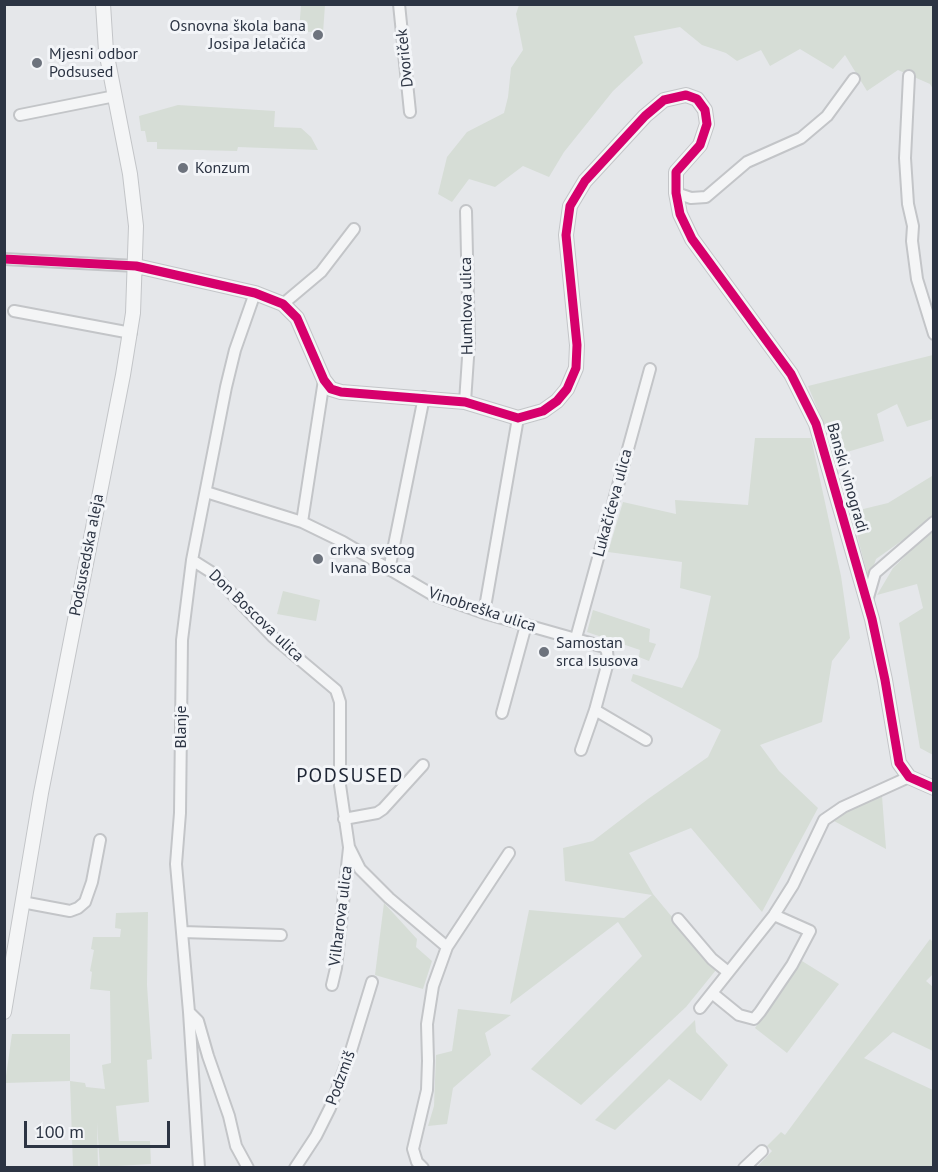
<!DOCTYPE html>
<html>
<head>
<meta charset="utf-8">
<style>
  body { margin:0 }
  #map { position:relative; width:938px; height:1172px; overflow:hidden; background:#e5e7ea; font-family:"PT Sans",sans-serif }
  canvas { display:block }
  .frame { position:absolute; inset:0; border:6px solid #2c3443; pointer-events:none }
  .scale { position:absolute; left:24px; top:1121px; width:146px; height:27px; box-sizing:border-box; border:3px solid #2c3443; border-top:0; padding-left:8px; font-size:18px; line-height:21px; white-space:nowrap; color:#2c3443; -webkit-text-stroke:4px #f3f5f8; paint-order:stroke }
</style>
</head>
<body>
<div id="map">
<canvas width="938" height="1172"></canvas>
<div class="frame"></div>
<div class="scale">100 m</div>
</div>
<script>
const context = document.querySelector('canvas').getContext('2d');
context.lineJoin = 'round';
function fillPath(path, color) { context.fillStyle = color; context.fill(path, 'evenodd'); }
const shape = rows => new Path2D(rows.map(r => 'M' + r).join(''));
function strokePath(path, color, width, dash) { context.strokeStyle = color; context.lineWidth = width; context.lineCap = dash ? 'butt' : 'round'; context.setLineDash(dash || []); context.stroke(path); }
function write(font, color, halo, rows, align = 'center') {
  context.font = font + ' "PT Sans",sans-serif'; context.lineWidth = 6; context.setLineDash([]); context.textBaseline = 'middle'; context.strokeStyle = halo; context.fillStyle = color; for (const [text, x, y, turn = 0] of rows) {
    context.save(); context.translate(x, y); context.rotate((+turn || 0) * Math.PI / 180); context.textAlign = isNaN(turn) ? turn : align; if (halo) context.strokeText(text, 0, 0); context.fillText(text, 0, 0); context.restore();
  }
}
fillPath(shape([
  [301,5,325,5,323,33,299,31],
  [519,5,933,5,933,89,930,84,898,70,867,91,845,55,833,69,800,49,770,66,761,50,737,61,726,53,702,45,680,27,634,36,643,63,613,91,564,152,549,177,523,166,495,187,469,179,452,202,438,194,447,157,467,132,504,113,508,97,511,68,523,50,516,14],
  [178,105,275,111,274,127,301,128,311,137,318,150,238,147,237,151,157,149,157,142,147,142,145,131,141,131,139,116],
  [933,355,933,419,907,427,897,404,877,414,884,441,837,455,808,386],
  [755,438,811,438,841,576,850,638,832,661,822,722,760,745,779,771,818,808,762,912,691,828,629,853,653,894,716,970,686,1007,581,1105,531,1069,642,956,618,922,510,1004,529,910,624,918,652,895,565,881,563,848,593,841,648,799,708,757,721,730,631,681,633,674,682,688,698,657,711,596,680,588,682,562,608,552,623,502,676,514,675,500,748,505],
  [932,476,933,515,917,530,876,559,869,581,851,512,888,503],
  [933,529,933,755,920,748,899,623,923,608,917,584,877,595,893,568],
  [283,591,320,600,316,621,277,614],
  [593,610,650,629,649,642,656,644,649,661,639,657,640,650,587,632],
  [882,796,886,849,834,821,849,810],
  [384,903,417,939,416,947,432,961,423,989,375,975],
  [148,912,147,985,152,1059,147,1060,149,1102,116,1106,119,1141,150,1141,151,1164,100,1167,97,1123,98,1167,73,1167,70,1081,5,1083,12,1034,70,1034,70,1081,85,1083,86,1087,105,1089,102,1065,111,1063,110,991,90,989,92,972,90,971,94,950,91,949,93,937,120,937,121,929,115,928,116,913],
  [930,939,933,942,933,974,926,981,933,987,933,1051,893,1032,864,1058,933,1090,933,1167,757,1167,772,1151,767,1146,781,1132,785,1135],
  [802,961,839,984,787,1053,755,1028],
  [458,1009,511,1015,485,1033,491,1055,453,1088,447,1124,428,1126,434,1106,436,1055,452,1051],
  [695,1020,696,1032,728,1065,701,1101,669,1079,615,1130,595,1120]
]), '#d6ddd6');
const minor = shape([
  [399,4,410,112],
  [909,76,905,158,908,204,913,226,912,241,917,279,934,334],
  [20,115,115,96],
  [676,193,691,198,706,197,747,162,801,138,827,116,854,79],
  [4,259,136,266],
  [283,304,321,272,354,229],
  [14,311,131,333],
  [465,402,469,343,466,211],
  [206,492,302,522,343,542,433,595,484,613,604,647,607,651,608,662,595,710,581,750],
  [302,522,324,380],
  [192,560,211,572,273,637,336,690,340,702,340,785,349,847,360,869,389,898,447,947],
  [389,570,424,397],
  [867,601,875,573,934,522],
  [484,613,518,418],
  [576,638,650,369],
  [595,710,646,740],
  [502,713,526,625],
  [344,819,377,813,383,809,423,765],
  [22,902,70,911,78,908,85,902,92,882,100,840],
  [678,919,712,959,728,972],
  [182,932,281,935],
  [332,985,336,968,349,848],
  [712,993,739,1015,754,1019,760,1012,792,965,810,931,774,915],
  [700,1008,774,915,793,885,824,820,843,807,909,777],
  [189,1012,198,1021,208,1056,229,1116,236,1146,248,1168],
  [199,1168,189,1012,176,864,180,813,182,640,192,560,226,387,235,350,255,293],
  [295,1168,316,1136,330,1108,350,1054,372,982],
  [423,1168,417,1162,413,1149,427,1090,428,1061,427,1024,433,986,447,947,509,853],
  [744,1168,762,1151]
]);
const tertiary = shape([
  [136,266,255,293,283,304,297,318,324,380,331,389,341,392,465,402,518,418,543,411,557,401,567,389,576,368,577,345,566,235,570,206,585,181,645,116,664,100,686,95,697,99,705,110,707,124,700,145,676,172,676,193,680,214,692,239,791,374,816,424,872,619,885,680,899,763,909,777,934,788],
  [4,1012,41,793,123,375,133,313,136,226,130,174,106,51,103,4]
]);
strokePath(minor, '#c3c5c8', 14);
strokePath(tertiary, '#c3c5c8', 16);
strokePath(minor, '#f4f5f6', 10);
strokePath(tertiary, '#f4f5f6', 14);
strokePath(shape([
  [4,259,136,266,255,293,283,304,297,318,324,380,331,389,341,392,465,402,518,418,543,411,557,401,567,389,576,368,577,345,566,235,570,206,585,181,645,116,664,100,686,95,697,99,705,110,707,124,700,145,676,172,676,193,680,214,692,239,791,374,816,424,872,619,885,680,899,763,909,777,934,788]
]), '#d6006c', 9);
for (const [x, y, r, color] of [
  [318,35,6,"#6d737d"],
  [37,63,6,"#6d737d"],
  [183,168,6,"#6d737d"],
  [318,559,6,"#6d737d"],
  [544,652,6,"#6d737d"]
]) { const dot = new Path2D(); dot.arc(x, y, r, 0, 2 * Math.PI); context.fillStyle = color; context.fill(dot); strokePath(dot, '#f3f5f8', 2); }
write('16px', '#2c3443', '#f3f5f8', [
  ["Osnovna škola bana",306,26,"right"],
  ["Josipa Jelačića",306,44,"right"],
  ["Mjesni odbor",49,54],
  ["Podsused",49,72],
  ["Konzum",195,168],
  ["crkva svetog",330,550],
  ["Ivana Bosca",330,568],
  ["Samostan",556,643],
  ["srca Isusova",556,661]
], 'left');
write('16px', '#2c3443', '#f3f5f8', [
  ["Dvoriček",405,58,-96],
  ["Humlova ulica",467,306,-91],
  ["Banski vinogradi",847,478,74],
  ["Lukačićeva ulica",613,503,-75],
  ["Podsusedska aleja",87,555,-79],
  ["Vinobreška ulica",482,610,18],
  ["Don Boscova ulica",256,616,44],
  ["Blanje",181,727,-90],
  ["Vilharova ulica",341,916,-83],
  ["Podzmiš",341,1078,-70]
]);
context.letterSpacing = '1.5px';
write('20px', '#1e2534', '#f3f5f8', [
  ["PODSUSED",350,776]
]);
context.letterSpacing = '0px';
</script>
</body>
</html>
